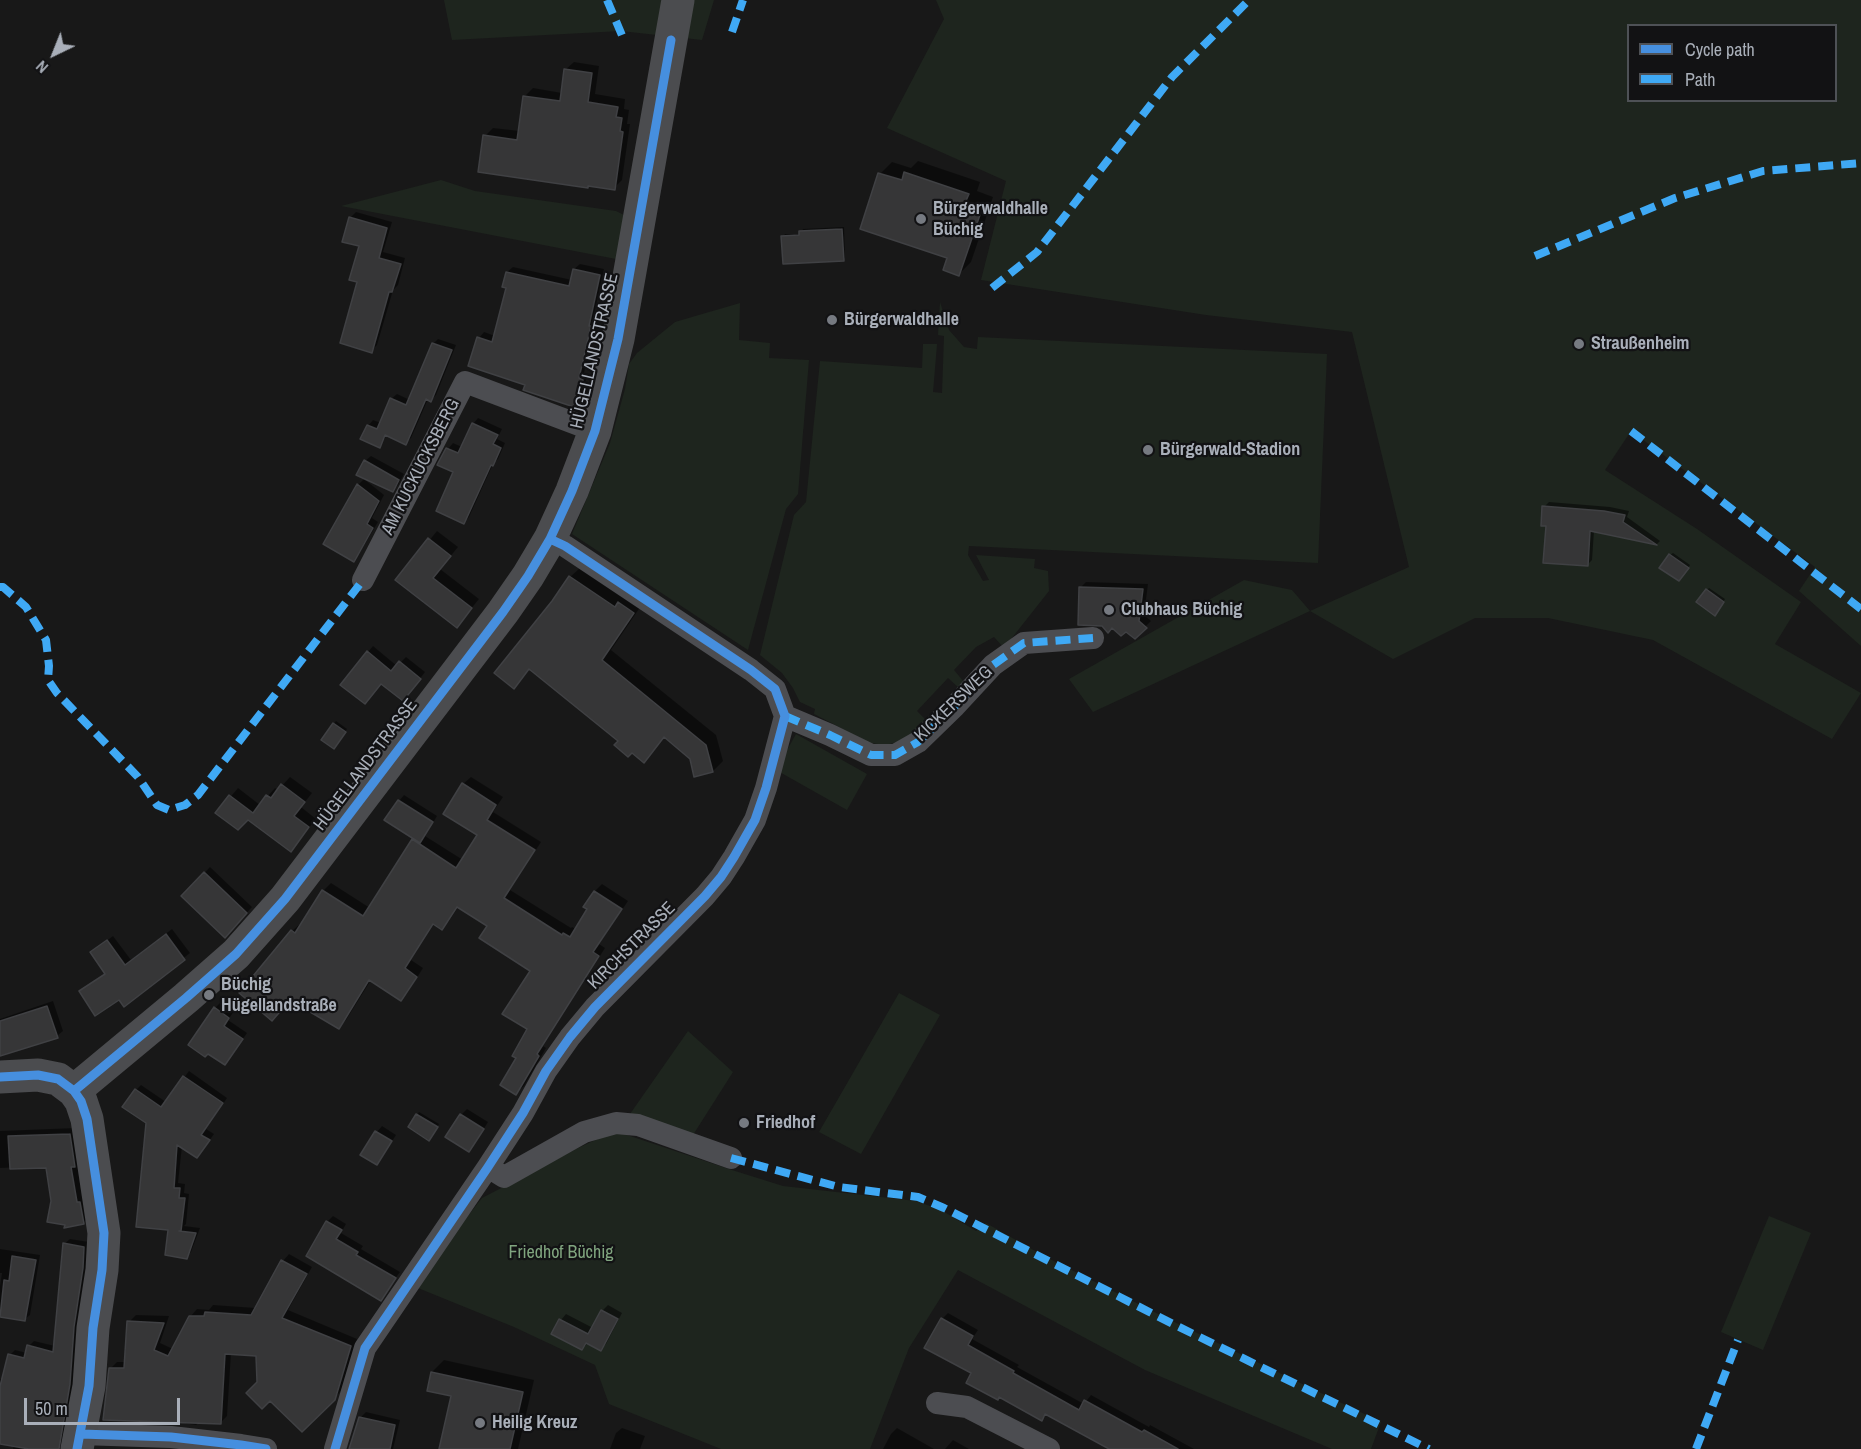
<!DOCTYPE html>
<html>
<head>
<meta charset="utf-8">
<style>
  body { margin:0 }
  #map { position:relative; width:1861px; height:1449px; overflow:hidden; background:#181818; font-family:"Archivo Narrow",sans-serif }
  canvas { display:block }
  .legend { position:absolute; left:1627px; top:24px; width:210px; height:78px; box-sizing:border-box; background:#121214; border:2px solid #4e5156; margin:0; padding:8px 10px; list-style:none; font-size:18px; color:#a9afb9 }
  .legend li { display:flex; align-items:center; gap:12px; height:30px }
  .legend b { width:30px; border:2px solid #4e5156 }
  .north { position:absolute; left:24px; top:24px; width:60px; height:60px; -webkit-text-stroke:4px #121214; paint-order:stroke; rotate:223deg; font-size:16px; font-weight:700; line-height:24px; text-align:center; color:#a9afb9 }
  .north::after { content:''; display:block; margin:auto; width:21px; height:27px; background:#a9afb9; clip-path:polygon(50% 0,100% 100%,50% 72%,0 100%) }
  .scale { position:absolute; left:24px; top:1398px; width:156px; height:27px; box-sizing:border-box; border:3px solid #a9afb9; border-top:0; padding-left:8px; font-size:18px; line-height:21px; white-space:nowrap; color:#a9afb9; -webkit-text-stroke:4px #121214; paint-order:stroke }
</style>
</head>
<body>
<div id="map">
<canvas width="1861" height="1449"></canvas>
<ul class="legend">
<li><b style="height:8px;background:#468fdf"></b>Cycle path</li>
<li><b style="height:8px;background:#3fa9f5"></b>Path</li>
</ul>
<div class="north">N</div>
<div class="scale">50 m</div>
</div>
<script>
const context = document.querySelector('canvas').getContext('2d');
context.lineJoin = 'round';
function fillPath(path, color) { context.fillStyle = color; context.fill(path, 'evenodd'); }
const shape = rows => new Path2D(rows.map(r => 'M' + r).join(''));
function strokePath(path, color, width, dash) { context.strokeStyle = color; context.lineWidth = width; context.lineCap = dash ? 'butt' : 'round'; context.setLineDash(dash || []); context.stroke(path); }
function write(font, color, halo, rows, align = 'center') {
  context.font = font + ' "Archivo Narrow",sans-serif'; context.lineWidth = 4.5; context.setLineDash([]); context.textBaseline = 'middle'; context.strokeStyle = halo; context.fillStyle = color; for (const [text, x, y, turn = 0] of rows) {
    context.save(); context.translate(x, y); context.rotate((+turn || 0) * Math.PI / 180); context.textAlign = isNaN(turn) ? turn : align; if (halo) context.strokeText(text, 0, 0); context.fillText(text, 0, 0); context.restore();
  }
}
fillPath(shape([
  [444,0,714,0,702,40,621,31,452,40],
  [936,0,1861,0,1861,646,1799,591,1815,567,1631,431,1605,470,1697,529,1801,602,1775,644,1861,693,1832,739,1653,640,1548,618,1475,618,1393,659,1310,611,1093,712,1069,679,1244,580,1292,590,1310,611,1409,567,1352,332,1206,315,981,280,1006,181,887,128,944,19],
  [1628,26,1836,26,1836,100,1628,100],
  [441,180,475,191,616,211,626,216,616,259,341,206],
  [940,302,949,330,964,347,977,349,978,337,1327,354,1318,563,969,546,968,555,983,581,989,580,976,555,1035,559,1034,568,1048,571,1049,591,1004,648,994,637,976,647,954,670,964,682,959,688,948,678,917,711,928,722,905,740,886,745,870,743,814,714,815,709,800,702,793,688,782,673,760,655,794,515,806,502,820,361,922,368,923,344,937,344,933,392,942,393,944,336,938,335],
  [740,303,739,340,770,343,769,358,809,360,798,494,786,509,748,650,572,534,610,443,625,389,629,364,637,353,675,322],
  [796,734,867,774,847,810,776,770],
  [899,993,940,1015,861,1154,819,1132],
  [688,1031,733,1072,693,1135,630,1114],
  [615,1131,732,1170,783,1186,916,1201,941,1210,976,1231,986,1223,1044,1256,1166,1318,1381,1422,1371,1449,1332,1449,1145,1370,958,1270,909,1348,870,1449,721,1449,609,1404,595,1365,514,1327,413,1286,482,1198,578,1148],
  [1769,1216,1811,1233,1763,1350,1721,1332]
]), '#1e251e');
fillPath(shape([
  [574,62,599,66,595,94,625,99,624,109,629,110,627,124,630,124,622,180,614,188,485,136,493,128,520,131,525,96,533,88,562,93,565,70],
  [918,161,980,182,977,191,993,197,971,262,959,274,948,257,880,174,892,162,911,168],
  [356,212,392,222,383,252,405,258,398,285,393,290,377,345,371,351,359,281,360,245,350,218],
  [844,227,845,257,843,260,783,237,785,234,801,234,803,229],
  [580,264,604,269,593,320,596,321,584,373,588,374,579,400,574,405,527,384,479,338,484,332,495,336,507,286,507,272,513,267,572,280,574,269],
  [438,339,456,345,436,395,431,400,428,399,411,438,405,443,387,435,379,446,368,426,373,420,381,423,391,399,397,394,410,400,433,344],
  [478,418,502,429,497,439,505,443,498,459,493,464,469,517,464,523,455,471,440,464,448,449,453,443,462,447,473,424],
  [371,456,404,474,398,485,393,490,365,461],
  [364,479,384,495,372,518,378,522,359,554,353,560,325,543,358,485],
  [1549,502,1610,507,1629,511,1627,517,1660,541,1656,545,1594,531,1592,560,1587,565,1547,525,1544,507],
  [437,531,458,547,440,569,479,599,457,626,397,580],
  [1673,553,1690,565,1682,577,1670,555],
  [580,568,643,603,611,650,716,735,723,761,713,771,691,758,665,736,653,751,620,741,530,668,514,687,570,577],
  [1086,582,1148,584,1144,615,1151,621,1135,637,1081,587],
  [1709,588,1725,599,1717,611,1707,590],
  [373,646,397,666,406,657,425,672,408,694,381,683,368,652],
  [336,721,347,729,336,744,323,739],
  [290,777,312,793,301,807,316,819,291,850,248,818,217,813,238,788,260,805,275,788,278,790],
  [471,777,503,797,493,812,541,842,510,890,571,928,572,927,576,929,589,909,595,891,602,884,628,901,599,944,605,948,543,1046,546,1048,524,1086,516,1093,518,1058,529,1029,532,971,489,925,459,906,449,921,442,928,434,924,411,960,423,968,408,992,401,999,371,980,346,1020,338,1027,291,998,241,992,292,931,300,924,302,925,323,891,331,883,370,908,415,838,399,801,404,795,437,816,425,836,463,860,479,835,463,784],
  [210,867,252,907,231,930,183,896],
  [172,929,190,953,124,1005,119,998,81,991,106,973,92,952,113,936,131,960],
  [53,1001,63,1031,57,1036,0,1054,0,1019],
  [221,1002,234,1011,228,1020,247,1033,230,1058,215,1008],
  [189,1071,227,1098,206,1129,214,1134,202,1151,197,1156,182,1146,178,1183,185,1184,184,1193,189,1194,186,1224,184,1226,200,1228,191,1252,186,1257,169,1229,147,1123,136,1090,141,1085,166,1102],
  [467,1109,488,1122,474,1145,469,1150,448,1137,461,1115],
  [419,1112,439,1124,431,1136,410,1126],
  [382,1126,396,1135,382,1157,377,1163,362,1154,377,1132],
  [76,1128,80,1160,77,1163,82,1197,89,1217,83,1223,53,1201,48,1166,0,1168,0,1131],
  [333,1216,346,1224,341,1233,363,1246,361,1249,400,1272,380,1299,308,1255,327,1222],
  [70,1239,89,1242,75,1377,64,1449,13,1449,14,1445,0,1442,0,1379,3,1380,10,1355,15,1350,27,1353,29,1346,34,1341,55,1346,64,1244],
  [0,1249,40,1255,30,1315,25,1319,0,1315,0,1286,2,1273,0,1273],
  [289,1254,312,1267,288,1310,357,1339,341,1391,302,1430,259,1382,258,1355,231,1353,227,1416,220,1423,199,1422,196,1425,171,1421,110,1369,117,1362,126,1362,129,1322,136,1315,169,1316,160,1343,173,1349,190,1317,197,1309,209,1310,213,1305,256,1308,283,1261],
  [608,1305,622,1313,606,1344,600,1349,588,1343,582,1349,561,1320,566,1314,593,1328,602,1311],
  [948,1313,978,1330,972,1339,1019,1365,1017,1367,1084,1404,1091,1395,1149,1427,1150,1425,1194,1449,1112,1449,1047,1413,1041,1419,973,1373,942,1319],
  [444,1360,534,1380,518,1449,445,1449,452,1395,432,1372],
  [366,1412,400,1420,393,1449,355,1449,360,1418],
  [622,1428,645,1436,640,1449,610,1449,616,1433],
  [897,1428,934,1449,883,1449,891,1434],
  [953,1440,969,1449,945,1449]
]), '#0007');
const building = shape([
  [564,69,592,73,588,102,618,107,616,117,622,118,620,131,623,132,615,190,588,186,588,188,478,172,483,135,517,140,523,96,560,101,564,69],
  [904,172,969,194,965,203,982,209,959,276,943,270,947,258,860,229,878,173,902,180,904,172],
  [349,217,387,228,379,258,401,264,392,292,389,292,372,353,340,343,357,282,349,280,359,246,342,242,349,217],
  [842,229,844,261,783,264,781,236,799,235,799,231,842,229],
  [573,269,600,275,589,326,591,326,579,378,583,380,574,407,523,390,525,385,468,366,477,337,492,342,506,288,502,287,506,272,569,286,573,269],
  [432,343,452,350,431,402,426,399,406,445,385,435,380,448,360,439,367,425,377,429,390,398,406,405,432,343],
  [472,423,498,435,493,444,501,448,493,466,491,465,464,524,436,511,453,472,437,465,446,448,458,453,472,423],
  [364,460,399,480,393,492,356,475,364,460],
  [357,484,379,501,367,524,373,528,354,562,323,544,357,484],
  [1542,506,1604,511,1625,515,1623,522,1657,545,1590,531,1588,566,1543,563,1546,526,1541,526,1542,506],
  [428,538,451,556,433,578,472,608,457,628,395,580,428,538],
  [1669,554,1689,568,1679,581,1659,568,1669,554],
  [569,576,615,607,618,602,634,613,602,660,706,745,713,772,694,777,690,759,664,737,644,763,632,753,628,757,614,745,618,741,529,669,514,689,494,673,552,601,569,576],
  [1079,587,1143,589,1139,621,1147,628,1135,639,1126,632,1121,636,1112,628,1108,633,1102,626,1078,625,1079,587],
  [1706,589,1724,602,1715,616,1696,602,1706,589],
  [367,651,391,671,399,661,421,679,403,701,381,684,365,704,340,685,367,651],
  [333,723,346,732,334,749,321,740,333,723],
  [462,783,496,805,487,820,535,850,504,898,562,935,563,933,570,937,587,909,583,907,594,891,622,909,593,952,599,956,537,1054,539,1056,516,1095,500,1085,516,1058,512,1056,527,1029,502,1014,530,971,479,938,487,926,457,907,442,930,433,924,405,968,417,977,401,1001,369,980,339,1029,290,1000,272,1021,239,993,291,930,295,933,322,890,363,916,412,839,456,868,477,835,443,814,462,783],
  [281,784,305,802,294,816,309,827,291,852,248,820,238,830,215,813,229,795,253,813,266,795,271,798,281,784],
  [398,800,433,822,420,843,384,820,398,800],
  [204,872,247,913,225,938,181,896,204,872],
  [166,934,185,960,124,1007,119,1000,95,1016,79,991,105,974,90,952,107,940,125,965,166,934],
  [47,1006,58,1038,0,1056,0,1021,47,1006],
  [214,1007,229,1018,224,1026,243,1039,225,1065,208,1054,205,1057,188,1045,214,1007],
  [183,1076,223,1103,201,1135,210,1140,197,1158,177,1145,174,1188,180,1188,179,1198,185,1198,181,1231,179,1231,196,1233,187,1259,165,1255,168,1230,136,1227,146,1123,122,1107,135,1089,161,1107,183,1076],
  [416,1114,438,1127,429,1141,408,1127,416,1114],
  [460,1114,484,1129,469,1152,445,1137,460,1114],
  [375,1131,392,1141,377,1165,360,1155,375,1131],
  [70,1134,75,1167,71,1167,77,1202,80,1202,84,1224,64,1228,65,1225,47,1222,51,1201,46,1168,10,1169,8,1136,70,1134],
  [326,1221,342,1230,336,1239,358,1252,356,1255,396,1278,381,1301,306,1256,326,1221],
  [63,1243,84,1247,83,1268,74,1327,70,1384,59,1449,29,1449,0,1444,0,1386,8,1354,24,1358,27,1345,53,1352,63,1243],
  [12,1256,36,1260,25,1321,0,1317,4,1280,9,1281,12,1256],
  [281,1260,307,1274,282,1318,351,1346,335,1400,302,1432,270,1401,262,1409,246,1393,257,1382,256,1356,225,1354,221,1424,103,1420,109,1368,124,1368,127,1321,164,1323,154,1350,168,1356,189,1316,204,1316,205,1312,251,1315,281,1260],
  [601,1310,618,1319,601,1351,586,1343,582,1350,551,1334,559,1319,588,1334,601,1310],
  [941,1318,973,1336,968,1345,1014,1371,1013,1373,1079,1410,1084,1400,1142,1432,1144,1430,1178,1449,1109,1449,1045,1414,1042,1421,999,1397,998,1400,966,1383,971,1373,924,1348,941,1318],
  [431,1372,523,1392,510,1449,439,1449,451,1396,427,1391,431,1372],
  [359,1417,395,1425,390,1449,349,1449,359,1417]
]);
fillPath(building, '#363637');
strokePath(building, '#404144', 1.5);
strokePath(shape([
  [363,580,465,382,595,431],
  [785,716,830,735,871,755,895,755,918,742,955,706,993,665,1024,643,1093,638],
  [488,1167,504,1177,584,1132,616,1123,638,1125,731,1158],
  [937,1403,967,1407,1049,1449],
  [81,1434,171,1437,241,1445,266,1449],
  [335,1449,365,1348,488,1167,523,1113,546,1071,570,1037,595,1007,705,896,721,877,734,857,755,820,766,788,785,716,775,689,751,670,565,546,550,539]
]), '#4c4d51', 22);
strokePath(shape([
  [0,1077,38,1075,58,1079,74,1091,81,1101,87,1119,104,1233,102,1270,93,1328,89,1386,77,1449],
  [74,1091,186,998,236,954,285,899,503,612,528,576,550,539,572,491,595,431,618,339,678,0]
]), '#4b4c4f', 33);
strokePath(shape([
  [607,0,624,40],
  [732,32,743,0],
  [1535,256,1675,198,1763,171,1861,163],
  [992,288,1037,252,1172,77,1249,0],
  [1631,431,1861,609],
  [0,587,3,587,26,607,46,640,49,666,48,680,57,693,138,777,157,805,169,810,185,805,198,795,363,580],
  [785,716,830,735,871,755,895,755,918,742,955,706,993,665,1024,643,1093,638],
  [731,1158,839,1187,918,1197,944,1208,1177,1326,1429,1449],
  [1696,1449,1738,1340]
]), '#3fa9f5', 8, [15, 8]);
strokePath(shape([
  [0,1077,38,1075,58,1079,74,1091,81,1101,87,1119,104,1233,102,1270,93,1328,89,1386,77,1449],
  [74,1091,186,998,236,954,285,899,503,612,528,576,550,539,572,491,595,431,618,339,671,40],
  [81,1434,171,1437,241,1445,266,1449],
  [335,1449,365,1348,488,1167,523,1113,546,1071,570,1037,595,1007,705,896,721,877,734,857,755,820,766,788,785,716,775,689,751,670,565,546,550,539]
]), '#468fdf', 9);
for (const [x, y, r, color] of [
  [921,219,6,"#767a81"],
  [832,320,6,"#767a81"],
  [1579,344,6,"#767a81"],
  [1148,450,6,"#767a81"],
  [1109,610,6,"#767a81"],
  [209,995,6,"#767a81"],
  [744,1123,6,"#767a81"],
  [480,1423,6,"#767a81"]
]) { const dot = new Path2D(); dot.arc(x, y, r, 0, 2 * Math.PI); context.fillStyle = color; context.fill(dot); strokePath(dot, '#121214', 2); }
write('bold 18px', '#a9afb9', '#121214', [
  ["Bürgerwaldhalle",933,209],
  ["Büchig",933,230],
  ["Bürgerwaldhalle",844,320],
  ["Straußenheim",1591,344],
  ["Bürgerwald-Stadion",1160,450],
  ["Clubhaus Büchig",1121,610],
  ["Büchig",221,985],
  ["Hügellandstraße",221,1006],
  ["Friedhof",756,1123],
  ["Heilig Kreuz",492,1423]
], 'left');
write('18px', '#a9afb9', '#121214', [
  ["HÜGELLANDSTRASSE",595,351,-77],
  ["AM KUCKUCKSBERG",421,467,-63],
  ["KICKERSWEG",954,704,-44],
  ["HÜGELLANDSTRASSE",366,765,-53],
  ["KIRCHSTRASSE",632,946,-45]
]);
write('18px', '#80a57f', '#121214', [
  ["Friedhof Büchig",561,1253]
]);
</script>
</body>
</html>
